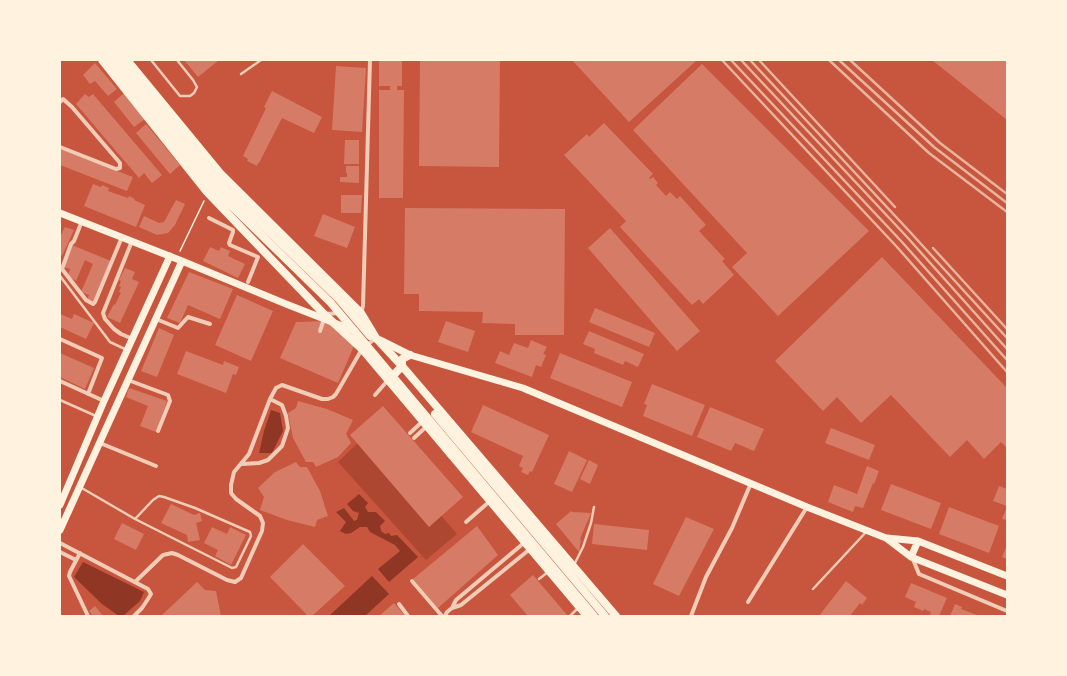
<!DOCTYPE html>
<html>
<head>
<meta charset="utf-8">
<style>
  body { margin:0 }
  #map { position:relative; width:1067px; height:676px; overflow:hidden; background:#c8553d; font-family:"Golos Text",sans-serif }
  canvas { display:block }
  .frame { position:absolute; inset:0; border:61px solid #fff3e0; pointer-events:none }
</style>
</head>
<body>
<div id="map">
<canvas width="1067" height="676"></canvas>
<div class="frame"></div>
</div>
<script>
const context = document.querySelector('canvas').getContext('2d');
context.lineJoin = 'round';
function fillPath(path, color) { context.fillStyle = color; context.fill(path, 'evenodd'); }
const shape = rows => new Path2D(rows.map(r => 'M' + r).join(''));
function strokePath(path, color, width, dash) { context.strokeStyle = color; context.lineWidth = width; context.lineCap = dash ? 'butt' : 'round'; context.setLineDash(dash || []); context.stroke(path); }
fillPath(shape([
  [369,432,457,534,426,560,338,462]
]), '#ae4732');
fillPath(shape([
  [271,410,280,413,283,431,272,453,259,453,264,431],
  [359,494,368,503,365,507,368,512,376,512,385,521,380,526,381,531,385,534,389,533,391,536,397,535,418,557,389,582,378,569,400,551,395,545,370,532,367,527,360,527,351,533,346,534,340,531,346,522,336,512,344,508,354,521,357,520,359,513,353,511,347,504],
  [83,562,144,592,140,601,123,616,119,616,102,604,74,577],
  [372,576,389,594,365,616,329,616]
]), '#8f3625');
fillPath(shape([
  [184,60,219,60,198,77],
  [379,60,402,60,402,86,397,86,397,90,404,90,403,198,379,198,379,90,390,90,390,86,379,86],
  [420,60,500,60,499,167,419,166],
  [572,60,697,60,629,122],
  [932,60,1007,60,1007,120],
  [95,63,117,89,108,96,95,81,90,84,83,75],
  [702,64,869,231,778,316,732,267,747,253,633,130],
  [336,66,366,68,362,132,332,130],
  [272,91,322,117,314,133,282,118,259,163,258,163,257,166,247,161,248,159,243,156,266,108,264,107],
  [124,93,145,119,134,127,114,102],
  [85,94,89,97,93,94,162,175,152,183,144,173,139,178,76,104],
  [604,123,653,174,649,178,650,179,653,177,658,183,656,185,666,196,670,192,677,199,680,196,706,225,699,231,725,259,722,261,734,275,703,304,699,299,692,305,620,227,626,221,564,155,587,134,589,137],
  [146,124,180,165,170,174,136,133],
  [345,140,359,140,359,164,344,164],
  [60,149,133,177,127,191,60,165],
  [346,166,359,166,359,183,340,182,340,177,347,177,347,173,346,173],
  [93,184,101,187,102,185,109,188,108,191,128,198,129,196,135,199,134,200,145,205,136,227,84,206],
  [341,195,362,195,361,213,341,213],
  [176,200,185,204,175,225,168,233,157,235,139,227,144,216,159,223,164,222],
  [405,208,565,209,564,335,515,335,515,324,482,323,483,312,419,311,419,294,404,294],
  [323,214,355,227,347,248,314,236],
  [65,227,74,230,62,256,60,253,60,237],
  [610,228,700,331,677,351,588,248],
  [72,245,111,261,94,302,87,300,89,295,81,292,93,264,85,260,76,281,68,276,70,269,63,267],
  [210,247,219,251,221,247,230,251,228,256,245,264,238,278,203,261],
  [882,257,1007,388,1007,448,1001,442,984,459,967,440,950,457,891,395,861,423,837,397,823,411,775,361],
  [125,268,135,272,132,279,139,282,120,323,107,317,114,304,115,305,121,293,119,292,121,287,119,286,121,281,119,280],
  [189,272,233,289,220,319,188,305,180,323,167,318],
  [237,295,273,311,251,361,215,345],
  [595,308,655,333,649,347,589,322],
  [60,314,72,319,74,314,94,323,86,339,60,327],
  [330,321,354,346,338,383,280,358,296,322],
  [446,321,475,331,468,352,438,342],
  [159,328,174,335,157,377,141,371],
  [589,331,644,354,638,367,625,361,623,365,594,353,595,349,583,344],
  [531,340,547,347,543,354,546,355,541,367,536,365,532,377,495,363,500,351,509,355,514,343,528,348],
  [186,351,223,365,224,361,239,367,236,375,233,374,226,393,177,374],
  [60,353,94,368,85,389,60,377],
  [560,353,632,382,622,407,550,378],
  [652,384,705,405,692,436,643,416,647,405,644,404],
  [129,388,167,401,156,432,140,426,148,406,126,397],
  [298,401,327,409,353,420,346,434,351,443,338,457,316,467,313,462,306,462,293,438,288,413,296,408],
  [483,405,549,435,532,472,530,471,528,475,521,472,523,468,519,466,523,456,471,432],
  [383,406,463,497,429,527,350,435],
  [710,407,764,429,754,451,735,443,731,451,697,437],
  [831,428,875,445,869,460,825,443],
  [569,451,587,460,572,492,554,484],
  [589,460,598,465,590,484,580,479],
  [296,462,300,467,307,467,320,491,328,516,317,520,315,527,287,520,260,510,264,497,258,488,275,472],
  [867,466,879,471,874,484,873,483,863,508,855,506,853,512,828,502,834,485,857,494],
  [891,484,941,503,931,529,881,510],
  [999,486,1007,489,1007,506,993,501],
  [171,504,194,515,200,513,202,521,196,523,200,540,188,542,187,535,161,523],
  [949,507,999,526,989,553,939,534],
  [1006,509,1007,509,1007,520,1002,519],
  [571,511,572,512,591,513,580,539,581,540,579,552,556,524],
  [686,517,714,529,679,596,653,584],
  [122,523,144,534,136,550,114,539],
  [594,524,649,530,647,550,592,544],
  [477,526,498,555,438,608,413,579],
  [212,527,227,534,230,527,246,535,231,565,215,556,218,550,204,543],
  [303,544,345,586,312,616,308,616,270,577],
  [1007,545,1007,559,1002,557],
  [533,575,567,615,566,616,528,616,510,595],
  [846,581,867,598,862,605,860,603,850,616,819,616],
  [197,582,205,590,216,591,221,616,161,616],
  [911,583,947,598,939,616,930,615,931,612,924,609,923,611,914,607,916,602,905,597],
  [394,603,405,616,379,616],
  [955,604,962,607,961,609,980,616,950,616],
  [95,606,103,616,93,616,89,611]
]), '#d67c66');
strokePath(shape([
  [180,251,204,201]
]), '#fff3e0', 1.5);
strokePath(shape([
  [151,60,180,96,190,96,194,93,197,87,193,80,177,60],
  [241,74,261,60],
  [60,276,110,342,127,350],
  [60,400,96,416],
  [80,487,135,519,232,568,236,567,251,536,250,532,195,508,164,497,159,496,153,500,135,519],
  [574,565,583,547,591,523,594,507],
  [539,579,548,572],
  [813,589,867,531],
  [570,616,578,608]
]), '#f1ccb7', 2.5);
strokePath(shape([
  [60,102,63,99,72,107,120,163,120,168,116,169,60,147],
  [209,218,233,230,233,232,229,243,230,245,258,257,248,282],
  [82,221,74,241,71,244,62,269,86,300,93,304,95,302,122,237],
  [132,241,103,313,105,319,114,329,121,334,133,339],
  [361,313,363,306,370,60],
  [325,314,340,313],
  [156,319,178,328,188,317,210,324],
  [320,331,324,319],
  [60,339,102,358,88,394],
  [128,380,168,395,170,401,158,431],
  [60,381,104,401],
  [375,395,388,380],
  [270,399,276,388,282,385,322,399,328,399,333,397,336,394,362,349,376,338],
  [410,433,423,421],
  [414,438,427,426],
  [100,443,156,466],
  [466,522,490,501],
  [525,542,456,600,452,608,461,605,530,549],
  [60,543,148,589,151,594,148,599,142,608,134,616],
  [60,552,76,560],
  [80,553,70,572,69,576,88,616],
  [912,557,919,574,1007,611],
  [412,581,442,616],
  [135,582,163,555,172,553,178,555,227,580,235,582,241,578,262,531,263,523,260,516,236,499,231,493,231,485,234,472,249,454,270,399,282,405,286,416,288,428,282,446,268,460,259,463,242,464],
  [748,602,807,507],
  [399,604,408,616],
  [445,616,447,612,452,608],
  [691,616,706,577,732,528,751,483]
]), '#f1ccb7', 4);
strokePath(shape([
  [60,213,182,261,286,304,355,331],
  [380,340,410,355,523,388,807,507,886,538,911,557,1007,595],
  [60,505,104,401,170,256],
  [60,530,182,261],
  [887,538,918,541,1007,576],
  [911,557,918,541]
]), '#fff3e0', 7);
strokePath(shape([
  [102,60,207,192,324,314,362,349,587,616],
  [109,60,212,187,331,303,594,616],
  [119,60,217,181,338,298,370,336],
  [127,60,220,173,361,313,376,338,402,366,616,616],
  [389,380,402,366,402,359,410,355],
  [435,414,605,616]
]), '#fff3e0', 8);
strokePath(shape([
  [722,60,897,247,1007,372],
  [731,60,902,242,1007,360],
  [741,60,907,237,1007,349],
  [750,60,911,233,1007,338],
  [759,60,895,207],
  [829,60,929,153,1007,212],
  [839,60,934,147,1007,203],
  [850,60,940,143,1007,194],
  [933,248,1007,329]
]), '#e9b49f', 2.5);
</script>
</body>
</html>
